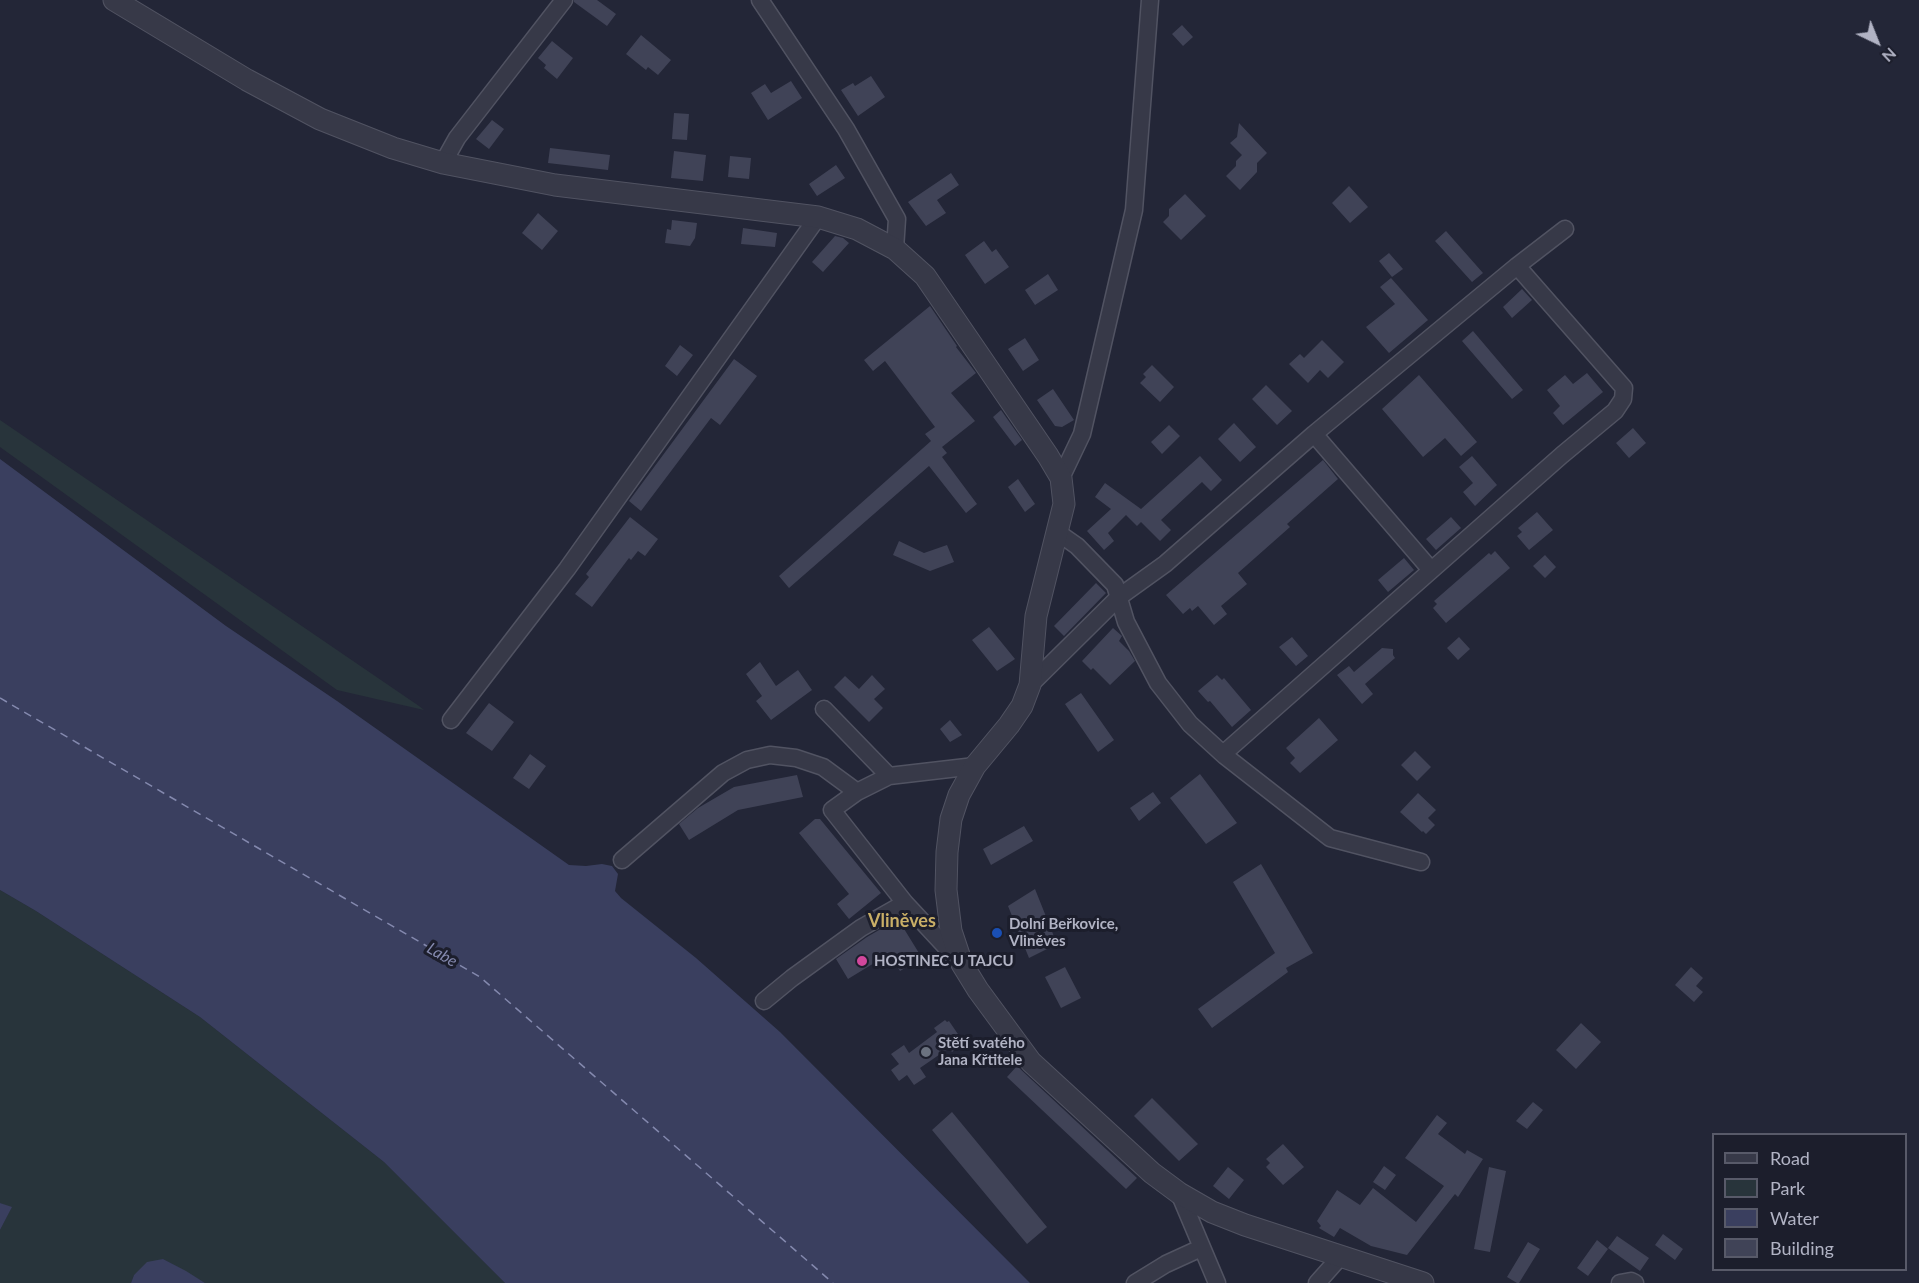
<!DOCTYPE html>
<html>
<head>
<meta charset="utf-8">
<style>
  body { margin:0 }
  #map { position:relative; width:1919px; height:1283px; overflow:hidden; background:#232637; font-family:Lato,sans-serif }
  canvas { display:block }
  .legend { position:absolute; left:1712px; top:1133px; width:195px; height:138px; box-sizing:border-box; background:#1c1e2c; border:2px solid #585a69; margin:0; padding:8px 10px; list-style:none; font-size:18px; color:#b1b3c4 }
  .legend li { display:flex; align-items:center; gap:12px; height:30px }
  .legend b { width:30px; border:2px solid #585a69 }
  .north { position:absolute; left:1847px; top:12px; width:60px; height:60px; -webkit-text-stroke:4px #1c1e2c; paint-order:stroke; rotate:137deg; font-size:16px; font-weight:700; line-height:24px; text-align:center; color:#b1b3c4 }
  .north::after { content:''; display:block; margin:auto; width:21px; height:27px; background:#b1b3c4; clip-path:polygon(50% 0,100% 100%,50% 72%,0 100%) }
</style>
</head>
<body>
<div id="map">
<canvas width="1919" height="1283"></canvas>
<ul class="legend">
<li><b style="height:8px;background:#373948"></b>Road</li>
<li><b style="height:16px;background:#28343b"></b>Park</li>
<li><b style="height:16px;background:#3a3f5f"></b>Water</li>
<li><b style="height:16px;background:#404357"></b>Building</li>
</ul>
<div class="north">N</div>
</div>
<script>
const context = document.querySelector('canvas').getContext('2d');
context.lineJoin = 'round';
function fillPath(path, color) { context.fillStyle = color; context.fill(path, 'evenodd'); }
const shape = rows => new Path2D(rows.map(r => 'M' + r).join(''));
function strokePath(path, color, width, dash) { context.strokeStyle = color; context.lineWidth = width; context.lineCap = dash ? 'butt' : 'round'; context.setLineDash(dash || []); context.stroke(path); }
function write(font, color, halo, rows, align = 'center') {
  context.font = font + ' Lato,sans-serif'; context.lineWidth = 6; context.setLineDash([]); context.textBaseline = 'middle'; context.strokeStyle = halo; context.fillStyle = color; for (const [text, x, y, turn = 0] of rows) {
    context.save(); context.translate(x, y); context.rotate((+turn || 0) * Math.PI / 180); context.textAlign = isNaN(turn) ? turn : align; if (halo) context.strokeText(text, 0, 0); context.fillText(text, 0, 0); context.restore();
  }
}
fillPath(shape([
  [0,420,419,706,424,710,337,690,0,447],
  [0,890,36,911,200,1017,384,1162,505,1283,205,1283,163,1259,134,1275,131,1283,0,1283,0,1230,11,1208,0,1203]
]), '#28343b');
fillPath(shape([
  [0,459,226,626,337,701,569,865,586,866,602,864,612,866,618,874,615,891,621,898,696,958,780,1032,1030,1283,505,1283,384,1162,200,1017,36,911,0,890],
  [0,1203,12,1207,0,1230],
  [163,1259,186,1271,205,1283,131,1283,134,1275,147,1262]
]), '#3a3f5f');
strokePath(shape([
  [0,698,480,977,833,1283]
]), '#8489ae', 1.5, [8, 6]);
fillPath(shape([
  [574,0,597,0,616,14,607,26,574,2],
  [1182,25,1193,37,1183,46,1172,34],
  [641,35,671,60,658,75,648,67,646,70,626,54],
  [552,41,573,58,557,79,544,68,546,65,538,58],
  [871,76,885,97,858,116,841,90,853,83,855,86],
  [791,81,802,98,768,120,751,93,765,84,771,93],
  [674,113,689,114,687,140,672,139],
  [492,120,504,129,489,149,476,139],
  [1239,123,1267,153,1257,163,1257,172,1240,190,1226,176,1236,166,1236,161,1242,155,1230,143,1237,137],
  [550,148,610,155,608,170,548,163],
  [674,151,706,155,703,181,671,178],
  [730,156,751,158,749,179,728,177],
  [836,165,845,178,817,196,809,184],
  [951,173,959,185,937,200,946,213,926,226,908,202],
  [1349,186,1368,207,1350,223,1332,203],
  [1185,194,1206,216,1181,240,1163,222,1169,216,1169,209],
  [538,213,558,231,542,250,522,233],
  [672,220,697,223,695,238,690,246,665,243,667,229,671,230],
  [743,228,777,233,775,247,741,244],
  [1446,231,1483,273,1472,282,1435,241],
  [835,236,843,238,849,243,823,272,812,262],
  [984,241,992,252,996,249,1009,267,985,284,965,255],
  [1389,253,1403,269,1392,277,1379,261],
  [1048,274,1058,290,1035,305,1025,290],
  [1391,278,1428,320,1389,353,1366,327,1395,304,1380,287],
  [1522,289,1532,300,1512,318,1503,307],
  [930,306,957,346,956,347,976,373,951,393,975,421,942,447,947,453,942,457,977,504,966,513,929,466,789,588,779,576,931,441,925,434,935,427,885,361,873,371,864,360],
  [1473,331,1523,390,1512,399,1462,341],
  [1025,338,1039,360,1023,371,1008,349],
  [1322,340,1344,362,1328,378,1320,370,1308,383,1289,364,1300,354,1304,358],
  [680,345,693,355,677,376,665,366],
  [734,359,757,376,720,425,711,418,641,511,629,501],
  [1152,365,1174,387,1160,402,1140,383,1146,377,1143,374],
  [1587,373,1603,392,1563,425,1553,413,1560,406,1547,390,1565,375,1573,384],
  [1419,375,1477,442,1461,456,1445,438,1423,457,1382,409],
  [1266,385,1292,411,1277,425,1252,399],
  [1053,389,1074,420,1062,427,1055,426,1037,400],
  [1001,410,1022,440,1015,446,993,417],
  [1234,423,1256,447,1240,462,1218,439],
  [1169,425,1180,436,1162,454,1151,442],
  [1633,428,1646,443,1629,458,1616,443],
  [1200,456,1222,480,1211,491,1202,482,1161,520,1171,530,1160,541,1141,522,1137,526,1126,515,1108,533,1114,541,1104,550,1087,531,1111,509,1095,497,1105,483,1141,509],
  [1472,456,1497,485,1475,506,1463,492,1473,483,1459,467],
  [1323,460,1338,479,1287,524,1290,527,1238,573,1247,584,1221,606,1227,614,1214,625,1198,606,1192,611,1190,608,1183,614,1166,595],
  [1018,479,1035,504,1025,512,1008,487],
  [1537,512,1553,530,1529,550,1517,536,1522,532,1518,528],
  [630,517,658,539,645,556,638,551,631,560,629,558,592,607,575,594,589,577,586,574],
  [1451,517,1461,528,1436,550,1426,539],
  [899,541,924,553,947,545,954,562,930,571,893,555],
  [1495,551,1510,568,1446,623,1433,608,1437,604,1434,601,1489,553,1491,555],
  [1545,555,1556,567,1545,578,1533,566],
  [1404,558,1414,570,1388,592,1378,580],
  [1096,583,1106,593,1064,636,1054,626],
  [989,627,1015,659,997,671,972,640],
  [1113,628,1122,636,1119,641,1129,651,1135,661,1110,685,1093,668,1091,670,1082,661],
  [1292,637,1308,656,1296,666,1279,647],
  [1459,637,1470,649,1458,660,1447,648],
  [1382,648,1393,649,1393,655,1395,658,1365,684,1373,694,1362,704,1337,675,1349,666,1354,672],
  [760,662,776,686,798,670,812,690,771,720,756,701,762,696,746,674],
  [872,675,885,689,874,699,883,708,869,722,834,687,845,676,859,689],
  [1217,675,1222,680,1224,678,1251,710,1232,727,1210,701,1208,702,1198,691],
  [1081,693,1114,740,1098,752,1065,704],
  [489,703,514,722,492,751,466,733],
  [1319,718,1338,740,1300,773,1290,763,1295,758,1286,748],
  [950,720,962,735,950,742,940,729],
  [1415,751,1431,767,1417,781,1401,765],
  [530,754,546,766,529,789,513,778],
  [1200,774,1237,823,1206,844,1170,798],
  [797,775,803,797,738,810,689,840,679,824,698,808,734,787],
  [1153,792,1161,803,1139,821,1130,808],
  [1418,793,1436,810,1428,818,1435,825,1426,834,1423,831,1422,832,1400,812],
  [815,819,820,819,881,893,849,919,837,904,849,894,799,833],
  [1024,826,1033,841,991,865,983,849],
  [1261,864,1313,953,1286,968,1288,972,1212,1028,1198,1009,1275,953,1233,882],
  [1035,889,1057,944,1029,958,1008,906],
  [898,919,922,958,900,971,889,954,848,979,836,959,867,937],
  [1065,967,1081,998,1061,1008,1045,977],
  [1691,967,1703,978,1696,986,1703,992,1694,1002,1675,985],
  [945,1020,947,1022,949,1021,962,1040,961,1041,963,1044,952,1052,949,1048,920,1068,926,1077,914,1085,907,1075,899,1081,891,1070,899,1064,891,1054,904,1045,909,1053,937,1032,934,1028],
  [1581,1023,1601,1042,1576,1069,1556,1050],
  [1017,1066,1137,1178,1126,1189,1007,1077],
  [1152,1098,1198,1144,1179,1161,1134,1116],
  [1533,1102,1543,1110,1527,1129,1516,1121],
  [952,1112,1047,1227,1027,1244,932,1130],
  [1437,1115,1447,1123,1438,1134,1465,1154,1467,1150,1483,1159,1458,1197,1455,1194,1407,1255,1371,1246,1340,1228,1334,1237,1319,1228,1321,1226,1317,1221,1337,1190,1360,1205,1373,1188,1416,1222,1444,1186,1405,1158],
  [1283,1144,1304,1167,1283,1185,1266,1167,1270,1163,1266,1159],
  [1384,1166,1396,1175,1385,1190,1373,1182],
  [1228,1167,1244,1180,1229,1199,1213,1186],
  [1489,1167,1506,1171,1490,1252,1474,1249],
  [1663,1234,1683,1249,1675,1260,1655,1245],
  [1617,1236,1649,1258,1640,1271,1608,1248],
  [1597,1240,1608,1249,1588,1276,1577,1268],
  [1528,1242,1540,1249,1519,1283,1517,1283,1507,1277]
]), '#404357');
const minor = shape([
  [760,0,846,129,897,219,895,249],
  [443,163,457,138,564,0],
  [1314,434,1431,570],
  [1061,478,1082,434,1134,210,1150,0],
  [1057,532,1077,546,1115,585,1126,622,1158,683,1190,724,1225,756,1330,838,1421,862],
  [1030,685,1119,597,1165,564,1314,434,1517,266,1565,229],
  [824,709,889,776,975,766],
  [451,720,567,569,818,217],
  [1223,754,1562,455,1615,411,1623,399,1624,388,1517,266],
  [889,776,857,792,832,810,905,903,959,961],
  [622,860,723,773,747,760,770,755,796,758,823,767,857,792],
  [764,1001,792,978,861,928,905,903],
  [1179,1193,1217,1283],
  [1135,1283,1166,1264,1201,1248],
  [1317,1283,1341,1256],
  [1620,1283,1631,1281,1635,1283]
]);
const tertiary = shape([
  [114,0,247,80,320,119,393,148,443,163,555,185,818,217,857,229,895,249,925,276,1048,456,1061,478,1064,504,1036,616,1030,685,1022,706,1009,725,975,766,959,795,951,819,947,852,946,890,951,931,962,964,978,990,1031,1062,1152,1173,1179,1193,1212,1212,1245,1225,1423,1283]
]);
strokePath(minor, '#515362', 19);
strokePath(tertiary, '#515362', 23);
strokePath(minor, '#373948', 16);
strokePath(tertiary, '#373948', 21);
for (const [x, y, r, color] of [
  [997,933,6,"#1a4fb4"],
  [862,961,6,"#d1479c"],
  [926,1052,6,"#6b7280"]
]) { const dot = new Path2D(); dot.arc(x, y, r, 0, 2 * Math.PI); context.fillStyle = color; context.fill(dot); strokePath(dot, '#1c1e2c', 2); }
write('bold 15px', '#b1b3c4', '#1c1e2c', [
  ["Dolní Beřkovice,",1009,924],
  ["Vliněves",1009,941],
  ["HOSTINEC U TAJCU",874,961],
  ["Stětí svatého",938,1043],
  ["Jana Křtitele",938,1060]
], 'left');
write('italic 16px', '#8489ae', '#1c1e2c', [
  ["Labe",442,955,30]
]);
write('bold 18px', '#c9af67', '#1c1e2c', [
  ["Vliněves",902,921]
]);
</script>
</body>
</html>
